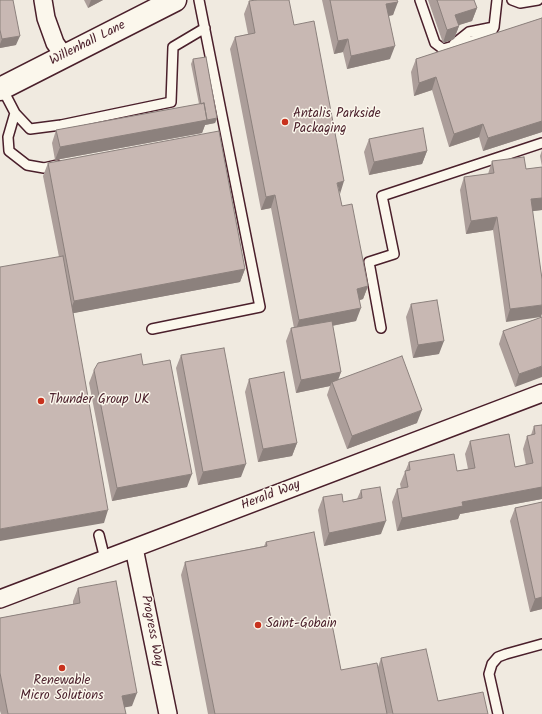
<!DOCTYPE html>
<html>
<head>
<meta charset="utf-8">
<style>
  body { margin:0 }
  canvas { display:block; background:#f0eae0 }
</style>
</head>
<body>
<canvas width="542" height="714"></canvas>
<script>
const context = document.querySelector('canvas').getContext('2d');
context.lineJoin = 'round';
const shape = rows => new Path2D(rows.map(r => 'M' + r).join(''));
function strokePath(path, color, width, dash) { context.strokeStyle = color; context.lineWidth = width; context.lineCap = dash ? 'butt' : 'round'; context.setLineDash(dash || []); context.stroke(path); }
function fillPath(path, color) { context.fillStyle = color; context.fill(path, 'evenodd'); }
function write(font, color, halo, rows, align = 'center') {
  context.font = font + ' Kalam,sans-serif'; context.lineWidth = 3; context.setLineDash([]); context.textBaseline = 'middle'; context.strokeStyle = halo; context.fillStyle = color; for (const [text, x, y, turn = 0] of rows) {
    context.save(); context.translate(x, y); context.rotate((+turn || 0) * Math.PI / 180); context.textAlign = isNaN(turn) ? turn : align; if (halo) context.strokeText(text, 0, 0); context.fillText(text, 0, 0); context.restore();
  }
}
const lane = shape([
  [420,0,435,43,443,49,489,36,494,27,497,0],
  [512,0,520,3,538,0],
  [454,44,469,32,494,27],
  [2,88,15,113,30,129,61,125,171,102,173,47,205,28],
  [15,113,8,137,9,151,27,165,44,168,57,165],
  [381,328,369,262,394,254,382,196,542,143],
  [152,329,260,307,199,0],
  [99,535,105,559],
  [498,714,489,674,492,664,498,657,506,654,542,644]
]);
const street = shape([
  [43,0,46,18,55,43,64,56],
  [134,548,168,714],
  [0,599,542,393]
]);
const secondary = shape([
  [0,89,175,0]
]);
strokePath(lane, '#4a1f2b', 12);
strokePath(street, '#4a1f2b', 20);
strokePath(secondary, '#4a1f2b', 25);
strokePath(lane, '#fbf7ec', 9);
strokePath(street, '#fbf7ec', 17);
strokePath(secondary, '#fbf7ec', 22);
fillPath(shape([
  [0,0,16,45,0,48],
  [84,0,103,0,88,8],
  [322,0,397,0,393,15,389,16,390,59,347,69,343,52,334,54],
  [428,0,474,0,477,8,472,21,458,25,459,26,454,39,443,43],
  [249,1,294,25,339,194,342,206,368,286,363,299,360,300,356,321,332,326,341,372,338,380,417,423,347,449,327,395,330,386,296,393,286,341,291,328,294,328,271,208,261,210,230,49,235,37,248,34,244,14],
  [542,18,542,132,483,151,479,137,449,147,432,90,414,96,411,72,416,59],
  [193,59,217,118,215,123,205,125,202,133,55,160,52,143,56,130,199,104,191,64],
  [369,139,427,151,422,164,369,175,364,152],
  [542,150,542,210,532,211,542,279,506,322,493,230,466,234,460,190,464,177,488,174,492,161,526,169,542,167,540,156],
  [48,163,245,269,240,282,73,313,104,523,59,257,43,176],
  [411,304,439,354,413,358,406,317],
  [542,317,515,387,499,344,503,331],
  [181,355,241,477,198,485,176,368],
  [143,365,187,487,112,501,89,383,94,370],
  [249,379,297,443,292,456,258,462,245,392],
  [542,425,542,499,460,514,458,519,397,531,392,502,397,489,401,489,400,484,409,462,457,471,468,469,465,454,470,441,515,467,526,465,523,449,527,436,531,435,534,426],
  [361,490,381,534,324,546,318,510,323,497,343,502,357,499],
  [542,502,542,609,530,612,510,521,515,508],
  [266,542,341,670,378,667,381,658,438,701,488,714,208,714,181,575,185,562,264,546],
  [78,588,132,706,124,707,126,714,1,714,0,711,0,618,73,604,73,601]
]), '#ac9e9a');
fillPath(shape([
  [91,0,103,0,88,8],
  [398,2,393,15,382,17,386,4],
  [477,8,472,21,450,28,455,15],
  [459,26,454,39,443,43,447,30],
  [20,36,16,45,0,48,0,44,2,39],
  [348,39,343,52,334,54,338,41],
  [395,46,390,59,347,69,351,56],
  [436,77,432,90,414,96,419,83],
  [217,118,215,123,205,125,202,133,55,160,60,147],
  [542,121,542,132,483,151,488,138],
  [483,124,479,137,449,147,454,134],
  [427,151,422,164,369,175,374,162],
  [344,181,340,194,337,183],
  [275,195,271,208,261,210,266,197],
  [542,198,542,210,526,212,531,199],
  [497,217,493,230,466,234,471,221],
  [245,269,240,282,69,314,74,301],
  [368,286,363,299,353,302,357,289],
  [542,305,542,314,541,317,506,322,510,309],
  [361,308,356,321,295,333,299,320],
  [444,341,439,354,413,358,418,345],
  [542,366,542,377,515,387,519,374],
  [341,372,336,385,332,382,330,386,296,393,301,380],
  [422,410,417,423,347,449,352,436],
  [297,443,292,456,258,462,263,449],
  [246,464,241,477,198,485,203,472],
  [192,474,187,487,112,501,117,488],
  [542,487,542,499,460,514,458,519,397,531,402,518,462,502],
  [108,510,104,523,0,541,0,529],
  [386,521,381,534,324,546,329,533],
  [542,597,542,609,530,612,535,599],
  [137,693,132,706,117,709,122,696]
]), '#8c817d');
const building = shape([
  [0,0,13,0,20,36,2,39,0,30,0,0],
  [256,0,289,0,294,25,314,21,344,181,337,183,342,206,352,204,368,286,357,289,361,308,299,320,275,195,266,197,235,37,255,33,249,1,256,0],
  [330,0,397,0,398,2,386,4,395,46,351,56,348,39,338,41,330,0],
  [437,0,474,0,477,8,455,15,459,26,447,30,437,0],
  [542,18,542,121,488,138,483,124,454,134,436,77,419,83,416,59,542,18],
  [206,57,217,118,207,120,204,103,201,104,193,59,206,57],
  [204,103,207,120,60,147,56,130,204,103],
  [423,128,427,151,374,162,369,139,423,128],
  [219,131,245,269,74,301,48,163,219,131],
  [524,157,526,169,542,167,542,198,531,199,542,279,542,305,510,309,497,217,471,221,464,177,494,173,492,161,524,157],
  [63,256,108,510,0,529,0,267,63,256],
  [437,300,444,341,418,345,411,304,437,300],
  [542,317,542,366,519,374,503,331,542,317],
  [332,321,341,372,301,380,291,328,332,321],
  [224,348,246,464,203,472,181,355,224,348],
  [141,354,143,365,170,360,192,474,117,488,94,370,98,363,141,354],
  [402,356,422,410,352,436,332,382,402,356],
  [284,372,297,443,263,449,249,379,284,372],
  [542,425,542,487,462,502,463,506,402,518,397,489,408,487,405,471,410,470,409,462,454,454,457,471,475,468,470,441,509,434,515,467,533,463,527,436,535,434,534,426,542,425],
  [380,487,386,521,329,533,323,497,342,494,343,502,362,498,361,490,380,487],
  [542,502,542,597,535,599,515,508,542,502],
  [314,532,341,670,377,663,387,714,215,714,185,562,267,546,266,542,314,532],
  [116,581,137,693,122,696,126,714,8,714,0,673,0,618,80,603,78,588,116,581],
  [426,649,438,701,483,692,488,714,393,714,381,658,426,649]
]);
fillPath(building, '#c8b8b3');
strokePath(building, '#8c817d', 1);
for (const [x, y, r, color] of [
  [285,122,4,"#c8321e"],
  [41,401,4,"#c8321e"],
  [258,625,4,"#c8321e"],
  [62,668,4,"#c8321e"]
]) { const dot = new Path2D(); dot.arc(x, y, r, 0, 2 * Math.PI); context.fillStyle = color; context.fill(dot); strokePath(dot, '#fbf7ec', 1.5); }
write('13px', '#4a1f2b', '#fbf7ec', [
  ["Willenhall Lane",88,44,-27],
  ["Herald Way",271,496,-21],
  ["Progress Way",151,631,79]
]);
write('13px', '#4a1f2b', '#fbf7ec', [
  ["Antalis Parkside",293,115],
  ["Packaging",293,130],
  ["Thunder Group UK",49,401],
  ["Saint-Gobain",266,625],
  ["Renewable",62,682,"center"],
  ["Micro Solutions",62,697,"center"]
], 'left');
</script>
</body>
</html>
